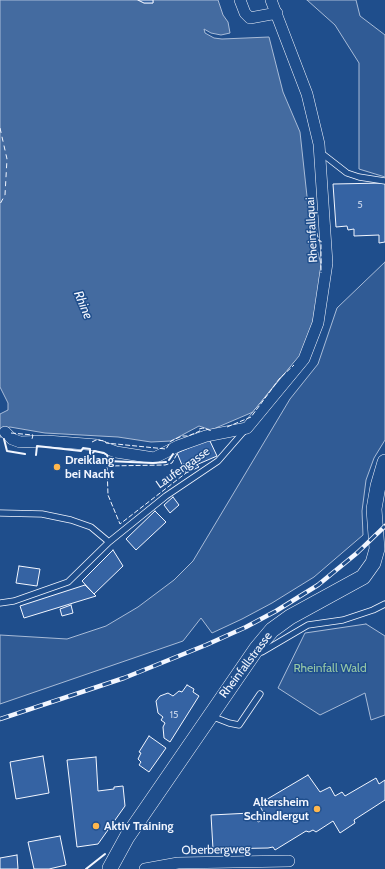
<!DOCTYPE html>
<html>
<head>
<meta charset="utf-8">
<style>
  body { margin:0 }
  canvas { display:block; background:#1f4e8c }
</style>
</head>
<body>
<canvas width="385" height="869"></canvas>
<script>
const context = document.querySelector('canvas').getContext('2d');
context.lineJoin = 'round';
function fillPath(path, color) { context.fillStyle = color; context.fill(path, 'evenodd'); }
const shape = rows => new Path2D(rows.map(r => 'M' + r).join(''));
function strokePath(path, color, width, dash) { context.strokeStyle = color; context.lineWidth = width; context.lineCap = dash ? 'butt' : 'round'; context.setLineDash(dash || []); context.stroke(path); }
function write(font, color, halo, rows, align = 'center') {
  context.font = font + ' Cabin,sans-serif'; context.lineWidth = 3; context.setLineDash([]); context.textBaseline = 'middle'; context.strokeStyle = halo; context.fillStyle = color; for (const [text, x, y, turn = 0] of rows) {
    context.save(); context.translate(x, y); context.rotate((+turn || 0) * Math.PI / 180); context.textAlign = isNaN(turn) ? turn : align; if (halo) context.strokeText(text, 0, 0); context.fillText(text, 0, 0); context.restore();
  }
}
const built = shape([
  [307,0,356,0,360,16,385,35,385,177,359,169,359,63,335,25,307,0],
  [385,262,385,440,374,458,366,480,362,511,363,535,314,577,272,603,242,619,212,633,201,618,183,641,0,704,0,635,67,639,106,626,138,607,174,580,193,561,290,399,318,364,337,308,385,262],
  [366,624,385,636,385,715,371,720,365,693,320,715,278,688,305,633,366,624]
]);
fillPath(built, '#305b95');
strokePath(built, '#a8bbd7', 1);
const water = shape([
  [0,0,138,0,144,3,153,3,153,0,218,0,223,15,228,22,230,33,221,35,211,33,204,29,205,33,214,38,222,39,269,37,283,92,300,132,310,224,321,264,320,281,311,332,299,359,280,378,253,412,211,430,199,426,171,441,151,442,118,437,45,433,10,427,5,428,2,437,0,437,0,414,8,410,8,403,0,387,0,0]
]);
fillPath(water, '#446ba0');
strokePath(water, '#a8bbd7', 1);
strokePath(shape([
  [0,128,7,159,5,195,0,204]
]), '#f2f6ff', 1, [5, 4]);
const building = shape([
  [138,0,153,0,153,3,144,3,138,0],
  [385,183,385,242,379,243,379,235,354,236,354,229,348,230,347,226,336,227,333,184,385,183],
  [209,439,217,456,196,465,193,460,182,465,177,453,209,439],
  [193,460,199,467,186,473,182,465,193,460],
  [173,497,179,505,170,513,164,505,173,497],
  [155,511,166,522,136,550,126,539,155,511],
  [113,550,123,566,94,594,82,581,113,550],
  [19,566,40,569,37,586,16,583,19,566],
  [85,585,96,596,24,618,20,606,85,585],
  [71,605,73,613,62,616,60,609,71,605],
  [187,685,194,689,193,692,199,696,170,742,164,738,163,727,165,723,161,720,163,717,158,713,156,701,160,696,168,693,173,696,179,691,182,692,187,685],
  [149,736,166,748,149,772,139,765,141,762,138,759,141,753,139,752,149,736],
  [43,756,49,793,16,799,10,762,43,756],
  [96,757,98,791,114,789,114,787,123,786,125,806,98,844,77,847,67,760,96,757],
  [308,775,320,792,330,787,335,796,342,792,345,796,376,778,379,784,385,780,385,800,354,820,355,823,340,833,333,821,316,832,313,830,309,832,306,831,275,850,273,847,268,848,213,849,211,815,251,813,258,822,266,818,259,804,308,775],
  [60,836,66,865,49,869,34,869,28,842,60,836],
  [17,855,18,869,0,869,0,858,17,855]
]);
fillPath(building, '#3563a3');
strokePath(building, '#f2f6ff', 1);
const lane = shape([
  [320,152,347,173,359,177,385,181],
  [0,513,42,514,71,520,91,527,109,542],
  [0,603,14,601,68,582,109,542,166,496,218,461,245,430],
  [260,650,262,652,308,625,343,620,373,610,385,604],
  [211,716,229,723,239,725,260,694]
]);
const street = shape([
  [240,0,245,13,250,18,277,13],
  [5,432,12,439,20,442,47,441,97,445,116,452,154,458,178,446,206,436,247,428,304,359,318,323,327,263,319,144,307,94,271,0],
  [145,869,178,863,289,861]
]);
const secondary = shape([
  [110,868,127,837,257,648,272,630,290,617,363,577,373,563,377,549,374,509,378,486,385,462]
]);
strokePath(lane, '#f2f6ff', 7);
strokePath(street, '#f2f6ff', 12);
strokePath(secondary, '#f2f6ff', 16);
strokePath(lane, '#1f4e8c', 5.5);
strokePath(street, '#1f4e8c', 11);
strokePath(secondary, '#1f4e8c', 15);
const rail = shape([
  [0,719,124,678,206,645,246,627,276,611,318,585,357,553,385,526]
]);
strokePath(rail, '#f2f6ff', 4.5);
strokePath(rail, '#1f4e8c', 3, [9]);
strokePath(shape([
  [312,198,316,230,319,241,321,241,321,273],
  [227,427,251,417,280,378,294,365],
  [11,433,33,435,32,439],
  [92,442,96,440,105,441,106,443,166,449,171,441,182,436,188,436,200,431,199,429,203,428,212,431],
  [177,454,172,463,165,465,107,466,108,495,120,524,186,473]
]), '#f2f6ff', 1, [5, 2]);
strokePath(shape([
  [4,439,7,451,25,454],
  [93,453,94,451,104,453,107,455,108,461,153,463,166,462],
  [36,455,37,446,81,451,83,448,90,449,90,454],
  [169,460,173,454],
  [86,869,105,854]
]), '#f2f6ff', 2);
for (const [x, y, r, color] of [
  [57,467,4,"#ffb74d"],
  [317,809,4,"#ffb74d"],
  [96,826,4,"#ffb74d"]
]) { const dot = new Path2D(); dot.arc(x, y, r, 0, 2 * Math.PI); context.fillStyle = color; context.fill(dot); strokePath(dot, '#1f4e8c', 1.5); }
write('10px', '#c3d1e8', null, [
  ["5",360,205],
  ["15",174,715]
]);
write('12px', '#f2f6ff', '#1f4e8c', [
  ["Rheinfallquai",312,230,-93],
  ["Laufengasse",183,468,-35],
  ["Rheinfallstrasse",246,665,-53],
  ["Oberbergweg",216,850,-1]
]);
write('bold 12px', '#f2f6ff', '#1f4e8c', [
  ["Dreiklang",65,460],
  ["bei Nacht",65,474],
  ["Altersheim",309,802,"right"],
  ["Schindlergut",309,816,"right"],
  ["Aktiv Training",104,826]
], 'left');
write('12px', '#97c8a6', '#1f4e8c', [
  ["Rheinfall Wald",330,668]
]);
write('italic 13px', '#f2f6ff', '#1f4e8c', [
  ["Rhine",83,305,67]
]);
</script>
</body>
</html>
